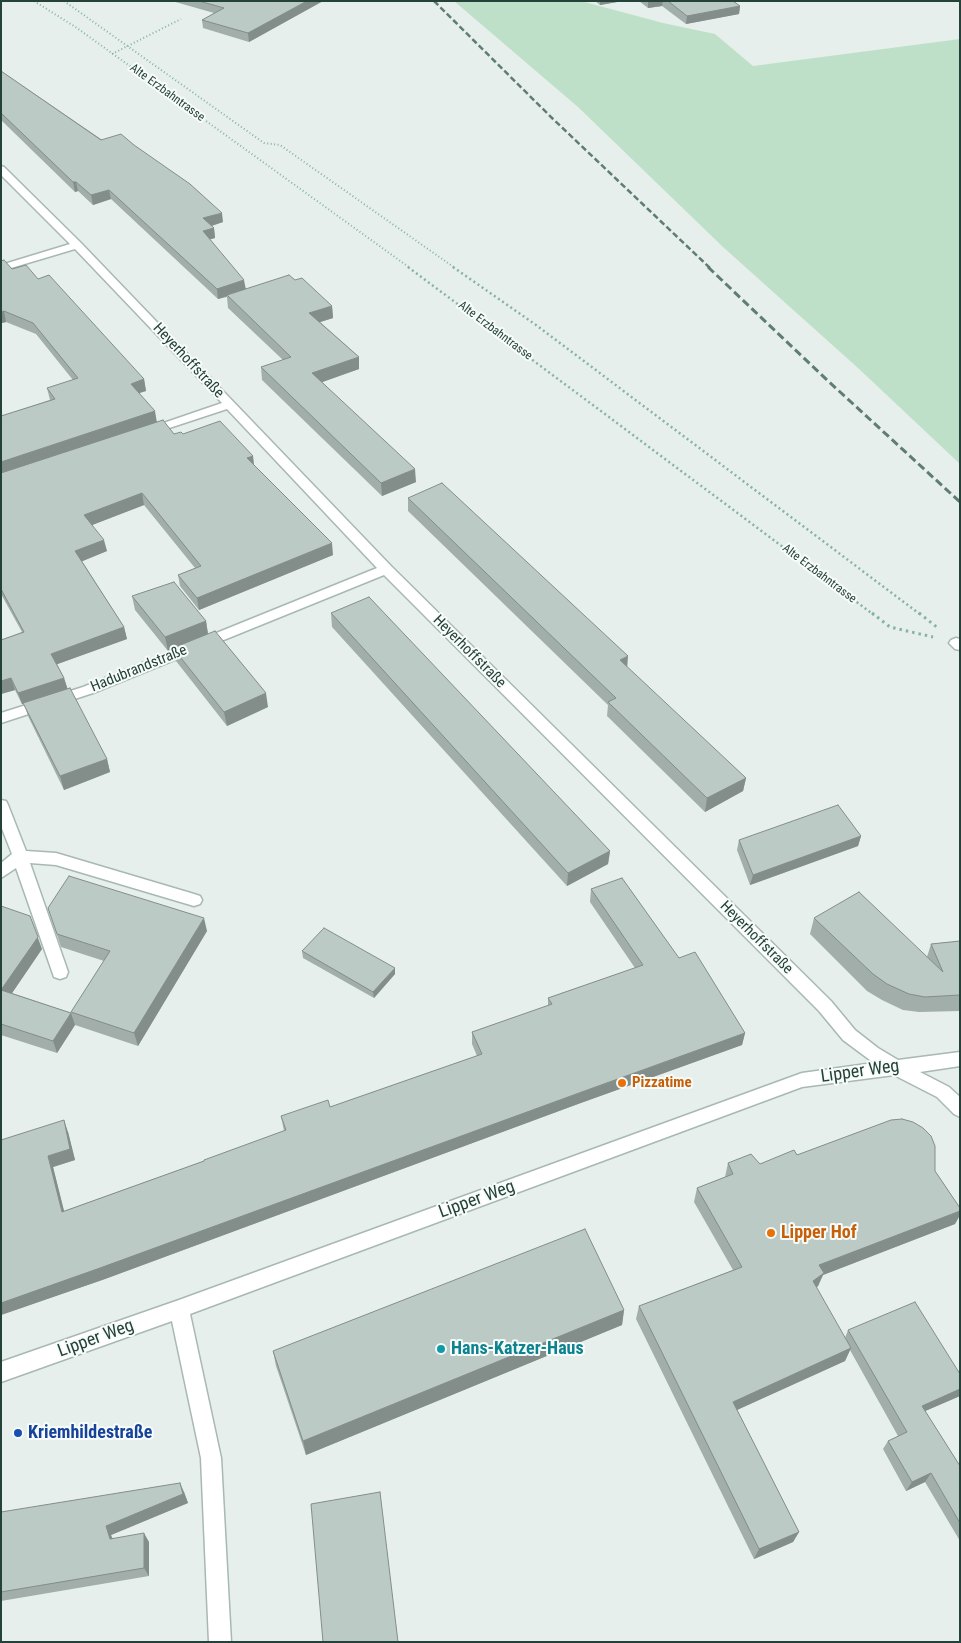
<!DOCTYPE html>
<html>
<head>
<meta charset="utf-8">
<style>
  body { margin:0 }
  #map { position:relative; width:961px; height:1643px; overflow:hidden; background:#e6efeb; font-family:"Roboto Condensed",sans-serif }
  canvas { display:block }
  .frame { position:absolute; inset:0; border:2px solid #24423a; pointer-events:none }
</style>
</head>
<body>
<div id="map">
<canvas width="961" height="1643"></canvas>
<div class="frame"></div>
</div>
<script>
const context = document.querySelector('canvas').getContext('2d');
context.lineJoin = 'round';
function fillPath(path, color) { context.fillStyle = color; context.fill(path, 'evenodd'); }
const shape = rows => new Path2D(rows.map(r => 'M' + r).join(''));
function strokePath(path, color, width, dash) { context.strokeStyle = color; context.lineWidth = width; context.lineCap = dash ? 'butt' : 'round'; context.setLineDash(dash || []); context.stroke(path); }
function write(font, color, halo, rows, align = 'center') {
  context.font = font + ' "Roboto Condensed",sans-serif'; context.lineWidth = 4; context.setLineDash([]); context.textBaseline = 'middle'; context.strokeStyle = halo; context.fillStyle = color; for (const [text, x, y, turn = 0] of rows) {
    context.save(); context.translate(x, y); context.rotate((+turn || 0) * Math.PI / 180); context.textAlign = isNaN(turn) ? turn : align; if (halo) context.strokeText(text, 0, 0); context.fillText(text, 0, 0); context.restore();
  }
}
fillPath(shape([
  [454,1,581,1,663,23,715,34,753,66,960,39,960,464,858,368,723,247,578,107]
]), '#bfe0c8');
const minor = shape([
  [1,166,4,167,81,243,391,566,831,1001,855,1030,878,1048,898,1060,960,1052,960,1066,920,1072,949,1087,960,1097,960,1117,954,1114,937,1097,894,1075,802,1087,190,1314,221,1458,231,1642,209,1642,201,1458,172,1321,1,1382,1,1362,179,1300,802,1073,874,1063,843,1040,819,1011,384,575,93,693,1,723,1,713,83,687,377,568,227,409,151,434,143,434,141,432,143,430,222,403,75,249,1,271,1,265,70,244,1,175,1,166],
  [956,638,960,639,960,650,955,649,949,643,951,640,956,638],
  [1,800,6,801,8,805,26,851,56,853,194,894,200,896,202,900,200,904,194,906,56,865,30,863,68,972,66,977,60,979,54,977,16,868,1,878,1,863,12,854,1,826,1,800]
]);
strokePath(minor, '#a8b8b2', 3);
strokePath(shape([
  [34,1,77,28,410,268],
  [64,1,264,143,280,145,455,268],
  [112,54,181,19]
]), '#86b3a5', 2, [1, 2.5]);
strokePath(shape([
  [408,267,874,615],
  [453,267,536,325,921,615]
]), '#86b3a5', 2.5, [2, 3]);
strokePath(shape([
  [872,613,890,627,933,637],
  [919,613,938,628]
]), '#86b3a5', 3, [2.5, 4]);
fillPath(minor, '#fff');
strokePath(shape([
  [434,1,552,118,710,268]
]), '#5f7d75', 2.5, [6, 3]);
strokePath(shape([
  [708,267,827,380,960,502]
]), '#5f7d75', 3, [8, 4]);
fillPath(shape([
  [172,1,323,1,249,42,203,28,202,20,214,13],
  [595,1,623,1,600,5],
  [639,1,733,1,740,6,739,14,686,24,662,6,648,8],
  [1,71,223,222,212,226,214,228,215,238,210,239,246,289,295,280,332,306,333,318,320,322,359,357,359,369,322,382,416,482,382,496,262,380,261,367,283,360,228,308,227,297,218,299,111,199,93,205,78,191,75,192,1,120],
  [1,261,12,269,38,279,144,379,146,391,139,393,157,422,174,434,183,434,253,456,254,465,333,555,199,610,180,586,178,575,195,568,144,505,92,525,107,551,82,561,124,627,127,639,57,664,64,678,67,688,107,759,110,772,64,790,28,716,24,704,22,704,15,690,1,694,1,640,22,632,1,594,1,416,50,400,47,388,73,380,36,334,6,322,2,323,1,322],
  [408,498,746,778,743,791,705,812,607,716,608,705,408,511],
  [132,596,206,621,208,634,268,707,227,726,176,661,173,648,168,651,135,610],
  [331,613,610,851,608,864,567,886,332,627],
  [861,836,858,846,750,885,737,850,739,840],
  [591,889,679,958,745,1033,742,1045,578,1104,105,1279,1,1315,1,1140,68,1132,75,1160,53,1167,64,1211,204,1161,284,1131,281,1116,330,1107,477,1056,472,1044,472,1032,548,1006,548,998,635,968,590,902],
  [1,906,42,949,12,993,71,1013,104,961,61,947,48,908,207,931,138,1046,75,1025,57,1053,1,1035],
  [814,918,927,957,931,944,960,941,960,1011,919,1012,903,1010,882,1000,867,991,810,934],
  [302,951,395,974,374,998,303,958],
  [797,1155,935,1171,960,1208,960,1215,955,1224,823,1275,818,1286,816,1288,845,1338,848,1330,960,1374,960,1396,925,1411,960,1466,960,1541,925,1482,906,1491,883,1449,888,1441,898,1436,850,1350,845,1361,737,1410,799,1532,793,1542,754,1559,636,1319,639,1306,733,1270,694,1202,697,1188,725,1177,728,1163,760,1164],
  [624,1310,622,1325,306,1455,276,1366,273,1351],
  [184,1492,188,1503,111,1535,113,1539,149,1542,149,1576,1,1601,1,1512]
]), '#a1aea9');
fillPath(shape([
  [307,1,323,1,249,42,248,33],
  [600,1,623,1,600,5],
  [648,1,663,1,662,6,648,8],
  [740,6,739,14,686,24,687,16],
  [73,182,76,182,78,191,75,192],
  [109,190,111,199,93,205,91,195],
  [222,213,223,222,204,228,203,218],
  [214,228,215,238,204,241,203,231],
  [244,280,246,290,218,299,217,289],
  [332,306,333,318,311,325,309,313],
  [4,311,6,322,2,323,1,320,1,312],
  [359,357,359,369,314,385,312,373],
  [144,379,146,391,133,395,131,384],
  [155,411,157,423,1,475,1,462],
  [253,456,254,467,247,458],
  [415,469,416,482,382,496,381,483],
  [142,493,144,505,87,527,84,515],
  [104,540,107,551,78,563,75,551],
  [332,543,333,555,199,610,197,598],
  [206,621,208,634,168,651,165,637],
  [124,627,127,639,55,665,51,654],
  [628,656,627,670,620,660],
  [11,678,15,690,1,694,1,681],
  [64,678,68,690,22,704,18,693],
  [266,693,268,707,227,726,224,712],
  [107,759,110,772,64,790,60,776],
  [746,778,743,791,705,812,707,798],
  [861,836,858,846,750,885,753,875],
  [610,851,608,864,567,886,568,873],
  [30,916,42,949,6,1002,1,990],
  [204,918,207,931,138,1046,134,1033],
  [395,968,395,974,374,998,373,992],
  [71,1013,75,1025,57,1053,53,1041],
  [745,1033,742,1045,578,1104,105,1279,1,1315,1,1303],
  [64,1120,68,1132,75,1160,53,1167,67,1223,62,1212,48,1156],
  [960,1211,960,1215,955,1224,823,1275,818,1286,808,1294,819,1265],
  [624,1310,622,1325,306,1455,303,1441],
  [851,1348,845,1361,728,1414,733,1402],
  [960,1389,960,1396,916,1415,922,1406],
  [931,1473,925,1482,906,1491,912,1482],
  [180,1483,184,1492,188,1503,111,1535,115,1548,110,1539,106,1526],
  [799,1532,793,1542,754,1559,759,1549],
  [144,1533,149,1542,149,1576,144,1568]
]), '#838d89');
const building = shape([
  [199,1,307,1,248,33,202,20,224,8,199,1],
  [668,1,733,1,740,6,687,16,668,1],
  [1,71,101,140,121,134,134,145,190,184,222,213,203,218,214,228,203,231,244,280,217,289,109,190,91,195,76,182,73,182,1,113,1,71],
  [4,260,12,269,26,265,38,279,49,275,144,379,131,384,155,411,1,462,1,416,55,399,47,388,78,378,33,323,4,311,1,312,1,261,4,260],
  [289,275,295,280,302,278,332,306,309,313,359,357,312,373,415,469,381,483,261,367,291,357,227,295,289,275],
  [163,420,174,434,181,432,183,434,220,421,253,456,247,458,332,543,197,598,178,575,201,566,142,493,84,515,104,540,75,551,124,627,51,654,64,678,18,693,11,678,1,681,1,640,24,632,1,589,1,473,163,420],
  [442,483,628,656,620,660,746,778,707,798,608,702,616,698,408,498,442,483],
  [174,582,206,621,165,637,132,596,174,582],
  [369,597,610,851,568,873,331,613,369,597],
  [215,631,266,693,224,712,173,648,215,631],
  [70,688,107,759,60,776,23,703,70,688],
  [838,805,861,836,753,875,739,840,838,805],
  [69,876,204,918,134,1033,71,1012,110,951,57,934,48,908,69,876],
  [622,878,679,958,695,952,745,1033,579,1093,100,1268,1,1303,1,1140,64,1120,70,1149,48,1156,62,1212,204,1161,204,1160,286,1130,281,1116,328,1100,330,1107,482,1054,472,1032,552,1004,548,998,643,965,591,889,622,878],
  [859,892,943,972,931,944,960,941,960,995,925,997,909,994,887,984,873,974,814,918,859,892],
  [1,906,30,916,38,937,1,990,1,906],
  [324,928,395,968,373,992,302,951,324,928],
  [1,990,71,1013,53,1041,1,1024,1,990],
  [902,1119,913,1122,923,1128,931,1136,935,1146,935,1171,960,1208,960,1211,819,1265,824,1273,813,1281,851,1348,733,1402,799,1532,759,1549,639,1306,742,1267,697,1188,733,1174,728,1163,751,1154,760,1164,794,1150,797,1155,891,1120,902,1119],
  [585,1229,624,1310,303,1441,273,1351,585,1229],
  [915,1302,960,1374,960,1389,922,1406,960,1466,960,1523,931,1473,912,1482,888,1441,907,1432,848,1330,915,1302],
  [180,1483,183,1494,106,1526,110,1539,144,1533,144,1568,1,1592,1,1512,180,1483],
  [380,1492,398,1642,323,1642,311,1504,380,1492]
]);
fillPath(building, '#bbcac4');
strokePath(building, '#838d89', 1);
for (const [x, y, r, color] of [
  [622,1083,5,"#e8710a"],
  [771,1233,5,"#e8710a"],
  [441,1349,5,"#0f9aa8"],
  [18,1433,5,"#1a4fb4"]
]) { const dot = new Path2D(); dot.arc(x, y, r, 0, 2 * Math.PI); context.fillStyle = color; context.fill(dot); strokePath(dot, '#f7fbf9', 2); }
write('12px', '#24423a', '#f7fbf9', [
  ["Alte Erzbahntrasse",167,93,36],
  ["Alte Erzbahntrasse",495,331,37],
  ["Alte Erzbahntrasse",819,574,37]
]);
write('15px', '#24423a', '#f7fbf9', [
  ["Heyerhoffstraße",188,361,47],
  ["Heyerhoffstraße",469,652,45],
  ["Hadubrandstraße",139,669,-22],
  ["Heyerhoffstraße",756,938,45]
]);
write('bold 15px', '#c56008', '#f7fbf9', [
  ["Pizzatime",632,1083]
], 'left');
write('18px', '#24423a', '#f7fbf9', [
  ["Lipper Weg",860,1072,-8],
  ["Lipper Weg",477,1200,-20],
  ["Lipper Weg",96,1339,-20]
]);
write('bold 18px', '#c56008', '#f7fbf9', [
  ["Lipper Hof",781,1233]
], 'left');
write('bold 18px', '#0d838f', '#f7fbf9', [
  ["Hans-Katzer-Haus",451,1349]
], 'left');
write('bold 18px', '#164399', '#f7fbf9', [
  ["Kriemhildestraße",28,1433]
], 'left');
</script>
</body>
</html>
